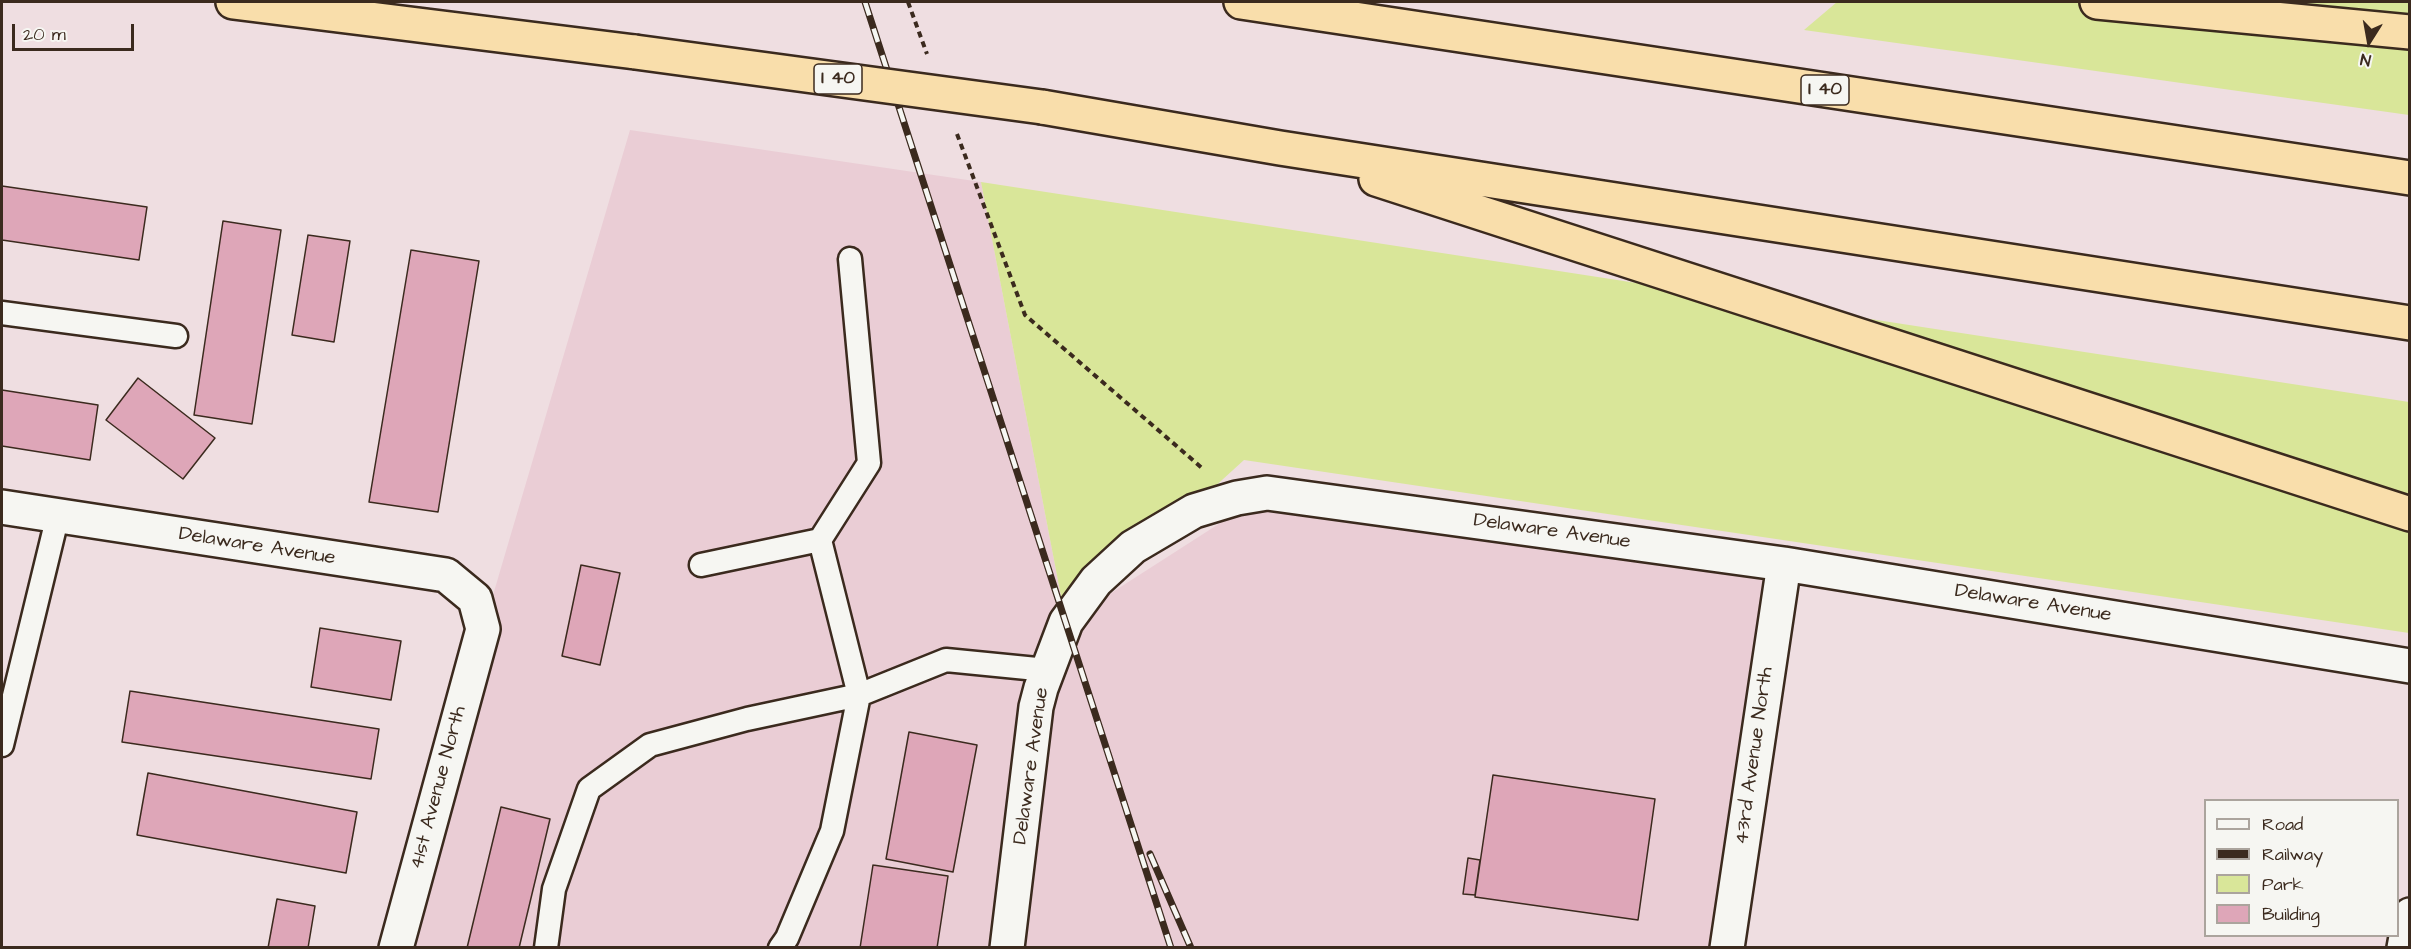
<!DOCTYPE html>
<html>
<head>
<meta charset="utf-8">
<style>
  body { margin:0 }
  #map { position:relative; width:2411px; height:949px; overflow:hidden; background:#efdee1; font-family:"Architects Daughter",sans-serif }
  canvas { display:block }
  .frame { position:absolute; inset:0; border:3px solid #3b2a1e; pointer-events:none }
  .legend { position:absolute; left:2204px; top:799px; width:195px; height:138px; box-sizing:border-box; background:#f6f6f2; border:2px solid #aba49d; margin:0; padding:8px 10px; list-style:none; font-size:18px; color:#3b2a1e }
  .legend li { display:flex; align-items:center; gap:12px; height:30px }
  .legend b { width:30px; border:2px solid #aba49d }
  .north { position:absolute; left:2339px; top:12px; width:60px; height:60px; -webkit-text-stroke:4px #f6f6f2; paint-order:stroke; rotate:191deg; font-size:16px; font-weight:700; line-height:24px; text-align:center; color:#3b2a1e }
  .north::after { content:''; display:block; margin:auto; width:21px; height:27px; background:#3b2a1e; clip-path:polygon(50% 0,100% 100%,50% 72%,0 100%) }
  .scale { position:absolute; left:12px; top:24px; width:122px; height:27px; box-sizing:border-box; border:3px solid #3b2a1e; border-top:0; padding-left:8px; font-size:18px; line-height:21px; white-space:nowrap; color:#3b2a1e; -webkit-text-stroke:4px #f6f6f2; paint-order:stroke }
</style>
</head>
<body>
<div id="map">
<canvas width="2411" height="949"></canvas>
<div class="frame"></div>
<ul class="legend">
<li><b style="height:8px;background:#f6f6f2"></b>Road</li>
<li><b style="height:8px;background:#3b2a1e"></b>Railway</li>
<li><b style="height:16px;background:#d9e699"></b>Park</li>
<li><b style="height:16px;background:#dea6b8"></b>Building</li>
</ul>
<div class="north">N</div>
<div class="scale">20 m</div>
</div>
<script>
const context = document.querySelector('canvas').getContext('2d');
context.lineJoin = 'round';
function fillPath(path, color) { context.fillStyle = color; context.fill(path, 'evenodd'); }
const shape = rows => new Path2D(rows.map(r => 'M' + r).join(''));
function strokePath(path, color, width, dash) { context.strokeStyle = color; context.lineWidth = width; context.lineCap = dash ? 'butt' : 'round'; context.setLineDash(dash || []); context.stroke(path); }
function write(font, color, halo, rows, align = 'center') {
  context.font = font + ' "Architects Daughter",sans-serif'; context.lineWidth = 5; context.setLineDash([]); context.textBaseline = 'middle'; context.strokeStyle = halo; context.fillStyle = color; for (const [text, x, y, turn = 0] of rows) {
    context.save(); context.translate(x, y); context.rotate((+turn || 0) * Math.PI / 180); context.textAlign = isNaN(turn) ? turn : align; if (halo) context.strokeText(text, 0, 0); context.fillText(text, 0, 0); context.restore();
  }
}
fillPath(shape([
  [630,130,981,182,1066,622,1267,493,1784,564,1728,947,397,948,483,629]
]), '#eacdd5');
fillPath(shape([
  [1837,2,2409,2,2409,115,1804,30],
  [981,182,2409,402,2409,633,1244,460,1066,622]
]), '#d9e699');
const building = shape([
  [2,186,147,207,139,260,2,240,2,186],
  [223,221,281,230,252,424,194,415,223,221],
  [308,235,350,241,334,342,292,335,308,235],
  [411,250,479,261,438,512,369,502,411,250],
  [138,378,215,438,183,479,106,420,138,378],
  [2,390,98,405,90,460,2,446,2,390],
  [581,565,620,573,600,665,562,656,581,565],
  [320,628,401,641,391,700,311,687,320,628],
  [130,691,379,729,371,779,122,742,130,691],
  [909,732,977,745,953,872,886,859,909,732],
  [148,773,357,812,346,873,137,835,148,773],
  [1493,775,1655,799,1638,920,1475,897,1493,775],
  [501,807,550,819,519,948,467,948,501,807],
  [1468,858,1480,860,1475,895,1463,894,1468,858],
  [873,865,948,876,937,948,860,948,873,865],
  [277,899,315,906,308,948,268,948,277,899]
]);
fillPath(building, '#dea6b8');
strokePath(building, '#3b2a1e', 1.5);
const service = shape([
  [2,313,176,336],
  [820,540,869,463,850,259],
  [701,565,820,540,859,695,832,831,787,938,780,948],
  [2,745,58,515],
  [546,948,554,889,589,789,650,745,747,719,859,695,946,660,1047,670]
]);
const minor = shape([
  [2,507,446,575,475,599,483,629,396,948],
  [1007,948,1036,707,1041,688,1066,622,1096,581,1133,547,1194,511,1237,498,1267,493,1784,564,2410,666],
  [1727,948,1784,564],
  [2404,948,2410,915]
]);
const motorway = shape([
  [233,2,635,52],
  [1241,2,2410,178],
  [2097,2,2410,32],
  [1042,107,1280,148,2410,323],
  [1376,179,2410,514]
]);
strokePath(service, '#3b2a1e', 27);
strokePath(minor, '#3b2a1e', 38);
strokePath(motorway, '#3b2a1e', 38);
strokePath(shape([
  [908,2,927,54],
  [957,134,1025,315,1202,468]
]), '#3b2a1e', 4, [6, 4.5]);
strokePath(service, '#f6f6f2', 22);
strokePath(minor, '#f6f6f2', 33);
strokePath(motorway, '#f9deab', 33);
const rail = shape([
  [865,2,1171,948],
  [1150,854,1191,948]
]);
strokePath(rail, '#3b2a1e', 7);
strokePath(rail, '#f6f6f2', 4.5, [14]);
const motorwayBridge = shape([
  [635,52,1042,107]
]);
strokePath(motorwayBridge, '#3b2a1e', 38, []);
strokePath(motorwayBridge, '#f9deab', 33);
for (const [x, y, w] of [
  [838,79,48],
  [1825,90,48]
]) { const box = new Path2D(); box.roundRect(x - w / 2, y - 15, w, 30, 4.5); context.fillStyle = '#f6f6f2'; context.fill(box); strokePath(box, '#3b2a1e', 1.5); }
write('bold 18px', '#3b2a1e', null, [
  ["I 40",838,79],
  ["I 40",1825,90]
]);
write('20px', '#3b2a1e', '#f6f6f2', [
  ["Delaware Avenue",1552,532,8],
  ["Delaware Avenue",257,547,9],
  ["Delaware Avenue",2033,604,9],
  ["43rd Avenue North",1755,756,-82],
  ["Delaware Avenue",1032,766,-82],
  ["41st Avenue North",439,788,-75]
]);
</script>
</body>
</html>
